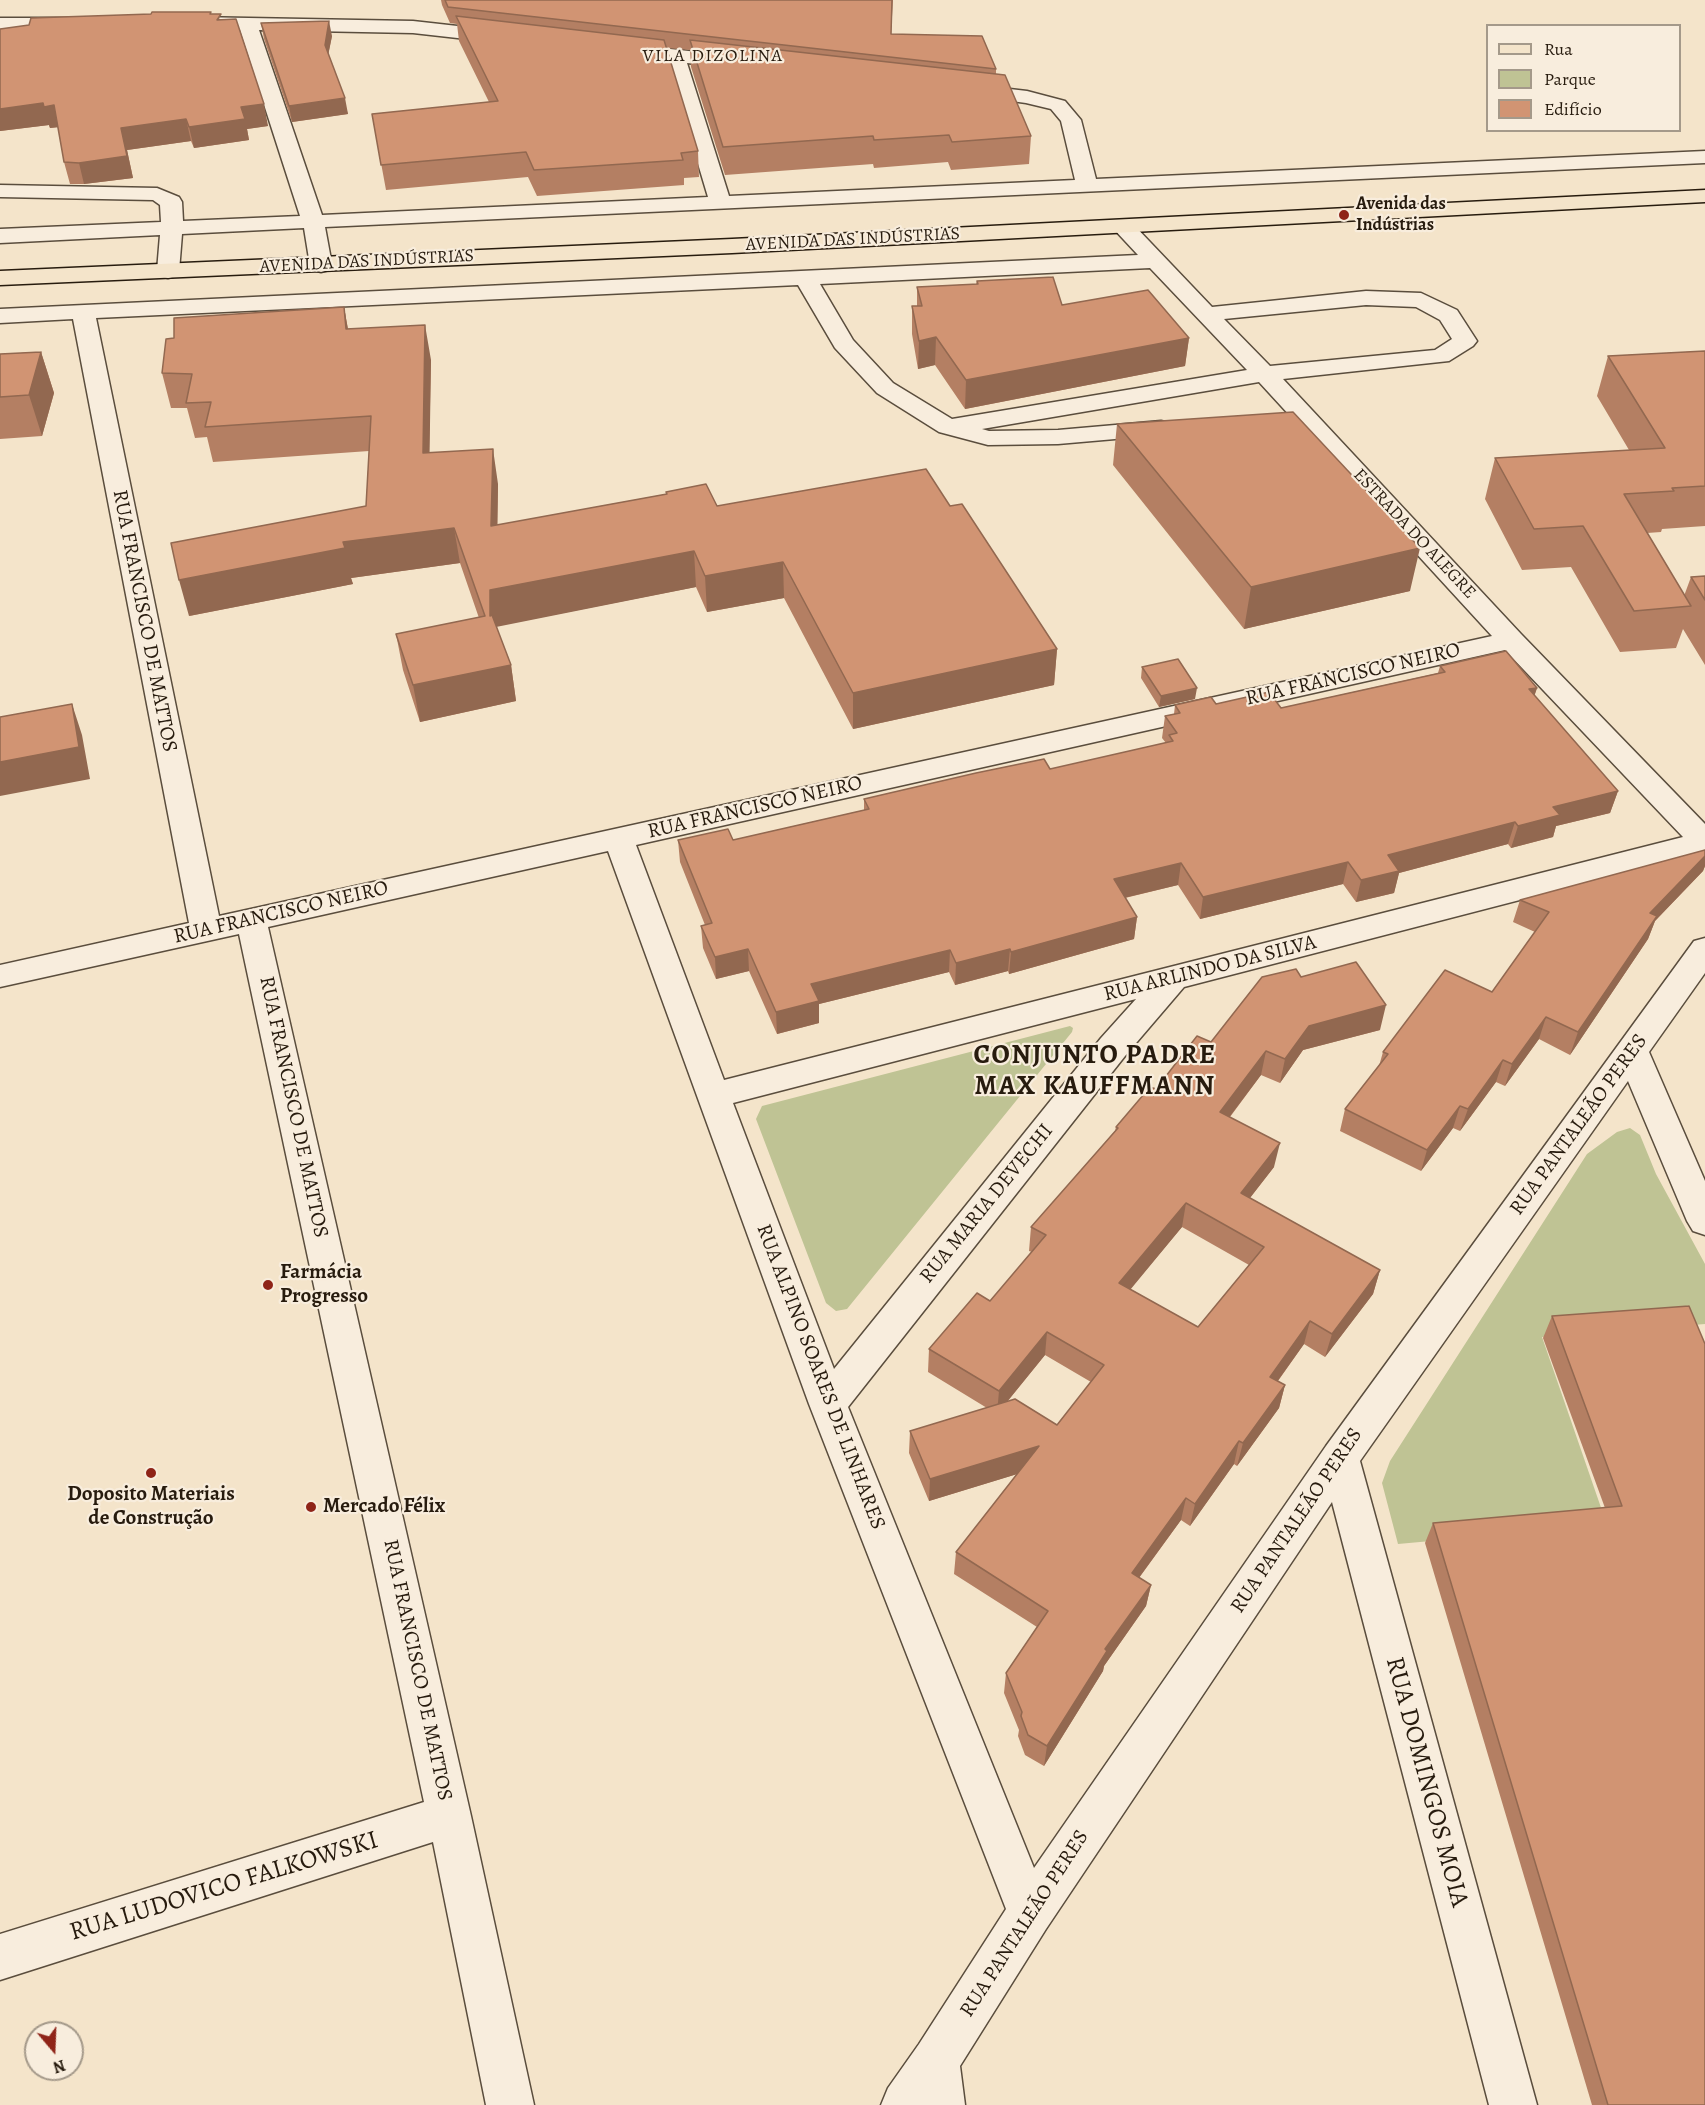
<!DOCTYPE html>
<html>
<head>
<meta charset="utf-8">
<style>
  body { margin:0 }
  #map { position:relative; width:1705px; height:2105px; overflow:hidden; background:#f4e4ca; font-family:Alegreya,serif }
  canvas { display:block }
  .legend { position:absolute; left:1486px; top:24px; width:195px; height:108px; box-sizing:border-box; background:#f8eddd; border:2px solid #a4998a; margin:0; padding:8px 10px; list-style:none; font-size:18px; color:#271b0e }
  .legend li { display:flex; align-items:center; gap:12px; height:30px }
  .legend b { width:30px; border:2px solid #a4998a }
  .north { position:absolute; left:24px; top:2021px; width:60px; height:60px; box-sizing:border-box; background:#f8eddd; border:2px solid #a4998a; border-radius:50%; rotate:161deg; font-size:16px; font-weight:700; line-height:24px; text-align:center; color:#271b0e }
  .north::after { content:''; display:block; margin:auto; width:21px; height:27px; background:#8f2418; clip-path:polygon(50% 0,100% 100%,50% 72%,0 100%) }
</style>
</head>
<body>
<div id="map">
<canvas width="1705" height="2105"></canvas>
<ul class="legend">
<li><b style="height:8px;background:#f4e4ca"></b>Rua</li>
<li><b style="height:16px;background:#bfc394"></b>Parque</li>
<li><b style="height:16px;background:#d19473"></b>Edifício</li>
</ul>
<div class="north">N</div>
</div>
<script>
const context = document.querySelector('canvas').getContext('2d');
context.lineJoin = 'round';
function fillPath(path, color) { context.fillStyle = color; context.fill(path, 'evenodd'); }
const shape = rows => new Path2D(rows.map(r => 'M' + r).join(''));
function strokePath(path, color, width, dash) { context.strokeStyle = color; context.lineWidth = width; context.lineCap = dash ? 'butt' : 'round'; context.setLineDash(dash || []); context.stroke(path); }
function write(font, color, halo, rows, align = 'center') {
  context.font = font + ' Alegreya,serif'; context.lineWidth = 4.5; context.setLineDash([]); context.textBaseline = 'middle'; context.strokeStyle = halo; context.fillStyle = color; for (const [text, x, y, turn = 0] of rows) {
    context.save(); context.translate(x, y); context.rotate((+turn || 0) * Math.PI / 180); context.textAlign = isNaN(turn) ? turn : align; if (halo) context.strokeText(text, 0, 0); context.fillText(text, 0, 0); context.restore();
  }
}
fillPath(shape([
  [1070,1026,1073,1028,1072,1032,847,1309,836,1311,826,1303,756,1119,762,1106],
  [1630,1128,1640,1135,1656,1174,1705,1264,1705,1324,1542,1337,1607,1525,1398,1544,1382,1483,1390,1461,1587,1154,1617,1132]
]), '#bfc394');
const minor = shape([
  [194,17,413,21,502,31,509,33,512,37,509,41,502,43,413,33,259,30,322,215,708,197,667,60,618,54,615,50,618,46,625,44,734,56,741,58,744,62,741,66,734,68,687,63,729,196,1075,180,1061,121,1051,109,1026,103,960,94,957,90,960,86,967,84,1027,91,1065,101,1081,120,1096,179,1705,151,1705,163,325,227,332,265,329,270,321,272,313,270,310,265,304,228,182,234,179,271,176,276,168,278,160,276,157,271,160,235,0,243,0,229,161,222,160,205,153,200,0,197,0,185,157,188,179,197,182,202,183,221,300,216,240,30,187,27,185,23,187,19,194,17],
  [0,18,73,18,80,20,82,24,80,28,73,30,0,30,0,18],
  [1122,220,1130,221,1212,307,1366,291,1421,293,1457,310,1477,341,1473,346,1449,361,1283,379,1521,634,1705,824,1705,852,1184,987,1125,1056,848,1407,1034,1868,1326,1446,1694,941,1705,938,1705,973,1649,1052,1705,1181,1705,1235,1693,1231,1687,1221,1628,1081,1360,1461,1537,2105,1489,2105,1332,1502,1046,1929,960,2066,965,2105,881,2105,888,2088,919,2044,1006,1909,809,1404,608,851,268,927,471,1816,534,2105,486,2105,433,1842,0,1980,0,1934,424,1802,239,934,0,987,0,965,189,923,73,319,0,323,0,309,1138,255,1111,226,1114,221,1122,220],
  [1150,268,1247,370,952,419,893,383,853,340,820,284,1150,268],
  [798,285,835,348,877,393,939,432,988,445,1058,444,1161,435,1170,433,1173,428,1170,423,1161,421,1058,430,989,431,982,429,1259,382,1492,636,219,916,96,318,798,285],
  [1366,305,1416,307,1440,320,1452,339,1435,350,1270,366,1224,319,1366,305],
  [1505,650,1683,837,724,1080,636,845,1505,650],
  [1136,999,1101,1038,834,1369,733,1103,1136,999]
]);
const major = shape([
  [1705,190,1705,202,732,253,0,285,0,271,732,239,1705,190]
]);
strokePath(minor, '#5a4d3d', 3);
strokePath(major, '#271b0e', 3);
fillPath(minor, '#f8eddd');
fillPath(major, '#f4e4ca');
fillPath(shape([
  [441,0,893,0,891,34,996,69,996,74,1031,136,1029,164,951,170,948,162,874,168,873,164,725,175,691,67,690,50,666,48,698,151,699,177,684,178,684,185,537,196,528,177,386,190,372,114,489,102,459,41,457,24,450,23,442,5],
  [211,12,211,14,222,20,268,126,247,129,249,140,194,148,191,141,127,150,133,178,84,184,70,184,64,162,58,127,50,128,49,125,0,131,0,29,151,14],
  [261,23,332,36,328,55,348,114,292,122,264,39],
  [977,281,1062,305,1189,338,1185,366,965,409,935,365,918,369,912,334,912,306,917,306,917,287,976,284],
  [344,307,348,329,431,360,429,453,498,484,497,525,666,494,666,492,717,506,950,506,1057,649,1054,685,853,729,784,598,707,612,696,587,496,626,511,665,516,701,420,722,403,670,396,634,479,618,460,563,351,578,353,584,189,616,366,506,369,451,213,462,207,437,195,438,187,408,171,408,162,373,174,338],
  [1705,351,1705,526,1662,529,1661,532,1647,533,1684,596,1691,577,1705,576,1705,665,1683,629,1676,648,1620,652,1571,567,1522,570,1485,499,1495,458,1629,450,1597,396,1608,356],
  [41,352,54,393,42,436,0,439,0,354],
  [1117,424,1410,591,1244,629,1113,465],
  [1440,666,1537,688,1534,696,1618,791,1610,813,1556,826,1553,837,1511,848,1508,844,1399,873,1394,893,1356,902,1343,884,1200,919,1178,885,1125,898,1137,917,1134,939,1009,974,1008,971,955,985,949,972,819,1004,819,1023,777,1034,749,971,716,979,703,948,701,926,705,925,680,862,678,840,733,840,864,810,864,799,1050,769,1166,743,1162,738,1165,716,1174,714,1175,705,1216,704,1281,708,1438,673],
  [1142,667,1195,699,1159,707,1141,678],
  [1705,850,1705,866,1703,871,1655,921,1648,939,1570,1055,1539,1039,1505,1086,1496,1082,1460,1131,1453,1128,1421,1171,1340,1131,1345,1109,1379,1066,1383,1052,1492,992,1535,932,1513,922,1520,900],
  [1301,977,1380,1030,1303,1050,1280,1083,1261,1075,1230,1117,1274,1167,1250,1198,1380,1270,1373,1294,1325,1357,1304,1344,1278,1381,1285,1385,1279,1408,1237,1466,1234,1464,1190,1526,1181,1520,1139,1578,1151,1585,1146,1606,1104,1666,1103,1671,1044,1766,1025,1755,1018,1736,1019,1730,1004,1693,1006,1673,1037,1627,954,1574,956,1552,1017,1474,929,1501,909,1453,910,1431,987,1408,928,1372,929,1349,990,1301,1032,1252,1029,1251,1031,1227,1115,1131,1116,1127,1156,1089,1211,1042],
  [1182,1227,1249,1265,1198,1327,1130,1289],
  [1045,1355,1091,1382,1057,1425,1007,1402],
  [1552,1316,1705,1344,1705,2105,1592,2105,1425,1543,1433,1523,1605,1508,1543,1338]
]), '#b47f63');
fillPath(shape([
  [329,21,332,36,327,61,325,45],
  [345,98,348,114,292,122,289,106],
  [43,103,54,105,60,127,50,128,49,125,0,131,0,109],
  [264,104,268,126,247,129,249,140,194,148,189,127,241,107],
  [186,119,191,141,127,150,133,178,84,184,79,163,121,128],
  [344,307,350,341,346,329],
  [425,325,431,360,429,489,423,453],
  [936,337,935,365,918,369,919,341],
  [1189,338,1185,366,965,409,966,380],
  [41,352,54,393,42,436,29,395],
  [493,449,498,484,497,562,491,526],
  [454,528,460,563,351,578,353,584,189,616,179,580,343,542],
  [1420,548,1410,591,1244,629,1251,587],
  [694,551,696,587,496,627,490,616,490,590],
  [783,562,784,598,707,612,705,576],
  [1057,649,1054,685,853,729,853,693],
  [511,665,516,701,420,722,413,685],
  [1197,688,1195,699,1159,707,1161,696],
  [1537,688,1530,709,1529,689],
  [72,704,82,735,90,779,0,796,0,762],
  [1618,791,1610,813,1556,826,1553,837,1511,848,1518,826,1553,807],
  [1515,822,1508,844,1399,873,1394,893,1356,902,1361,880,1388,855],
  [1705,856,1705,866,1703,871,1655,921,1648,939,1570,1055,1578,1032,1650,913],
  [1348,862,1343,884,1200,919,1203,897],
  [1181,863,1178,885,1111,901,1114,879],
  [1137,917,1134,939,1009,974,1011,952],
  [748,949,749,971,716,979,715,957],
  [1010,949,1008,971,955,985,956,963],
  [950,950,949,972,819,1004,819,1023,777,1034,776,1012,811,984],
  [1386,1005,1380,1030,1303,1050,1280,1083,1285,1059,1309,1026],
  [1546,1017,1539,1039,1505,1086,1512,1064],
  [1266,1051,1261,1075,1215,1136,1220,1112],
  [1503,1060,1496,1082,1460,1131,1468,1109],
  [1460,1106,1453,1128,1421,1171,1427,1150],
  [1280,1143,1274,1167,1235,1217,1241,1193],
  [1186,1203,1182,1227,1116,1307,1119,1283],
  [1380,1270,1373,1294,1325,1357,1332,1334],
  [1310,1321,1304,1344,1264,1400,1270,1377],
  [1047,1332,1045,1355,997,1414,999,1391],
  [1285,1385,1279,1408,1237,1466,1243,1443],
  [1239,1441,1234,1464,1190,1526,1195,1504],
  [1039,1446,1037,1468,929,1501,930,1479],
  [1186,1498,1181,1520,1127,1594,1132,1573],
  [1151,1585,1146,1606,1104,1666,1103,1671,1044,1766,1047,1746,1105,1649]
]), '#926850');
const building = shape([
  [445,0,892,0,891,34,982,36,996,69,448,7,445,0],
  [152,12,211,12,210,14,221,14,217,20,236,19,264,104,241,107,245,119,189,127,186,119,121,128,127,156,79,163,64,162,54,105,44,107,43,103,0,109,0,29,29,25,31,18,151,14,152,12],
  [456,16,664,40,698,151,681,153,683,160,534,170,526,152,381,165,372,114,498,101,456,16],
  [329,21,325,45,345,98,289,106,261,23,329,21],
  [690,40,1005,75,1031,136,952,142,949,135,874,140,873,136,723,147,690,40],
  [1053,277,1062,305,1148,290,1189,338,966,380,936,337,919,341,912,306,922,306,917,287,978,284,977,281,1053,277],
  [344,307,346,329,425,325,423,453,493,449,491,526,667,494,666,492,706,484,717,506,926,469,950,506,962,504,1057,649,853,693,783,562,705,576,694,551,490,590,490,616,492,615,511,665,413,685,396,634,485,616,454,528,343,542,345,548,179,580,171,543,366,506,371,416,205,427,211,402,186,403,192,374,162,373,166,339,174,338,174,318,344,307],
  [1705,351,1705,486,1672,488,1674,491,1624,494,1691,606,1634,611,1583,526,1534,529,1495,458,1665,448,1608,356,1705,351],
  [41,352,29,395,0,397,0,354,41,352],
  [1293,412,1420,548,1251,587,1117,424,1293,412],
  [1705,576,1705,600,1691,577,1705,576],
  [1506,651,1537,688,1529,689,1618,791,1553,807,1560,815,1518,826,1515,822,1388,855,1399,871,1361,880,1348,862,1203,897,1181,863,1114,879,1137,917,1011,952,1010,949,956,963,950,950,811,984,819,1001,776,1012,748,949,715,957,701,926,712,923,678,840,728,829,733,840,869,809,864,799,976,773,1044,759,1050,769,1173,741,1169,735,1177,733,1165,716,1180,713,1175,705,1211,697,1216,704,1269,692,1281,708,1445,672,1440,666,1506,651],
  [1178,659,1197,688,1161,696,1142,667,1178,659],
  [72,704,79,747,0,762,0,717,72,704],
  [1705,850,1705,856,1650,913,1657,916,1578,1032,1546,1017,1512,1064,1503,1060,1468,1109,1460,1106,1427,1150,1345,1109,1388,1054,1383,1052,1445,970,1492,992,1549,912,1520,900,1705,850],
  [1356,962,1386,1005,1309,1026,1285,1059,1266,1051,1220,1112,1280,1143,1241,1193,1380,1270,1332,1334,1310,1321,1270,1377,1285,1385,1243,1443,1239,1441,1195,1504,1186,1498,1132,1573,1151,1585,1105,1649,1107,1651,1047,1746,1028,1735,1021,1716,1022,1712,1006,1673,1048,1611,956,1552,1039,1446,930,1479,910,1431,1015,1399,1057,1425,1104,1365,1047,1332,999,1391,929,1349,977,1293,990,1301,1046,1235,1031,1227,1118,1128,1116,1127,1150,1087,1156,1089,1197,1036,1211,1042,1262,977,1296,969,1301,977,1356,962],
  [1186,1203,1264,1247,1198,1327,1119,1283,1186,1203],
  [1689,1306,1705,1344,1705,2105,1608,2105,1433,1523,1622,1506,1552,1316,1689,1306]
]);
fillPath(building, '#d19473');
strokePath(building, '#926850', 1.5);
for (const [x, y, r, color] of [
  [1344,215,6,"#8f2418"],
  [268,1285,6,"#8f2418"],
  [151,1473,6,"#8f2418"],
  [311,1507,6,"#8f2418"]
]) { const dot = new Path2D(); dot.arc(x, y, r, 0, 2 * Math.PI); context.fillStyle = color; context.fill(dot); strokePath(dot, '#f8eddd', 2); }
context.letterSpacing = '1.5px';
write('18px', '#271b0e', '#f8eddd', [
  ["VILA DIZOLINA",713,57]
]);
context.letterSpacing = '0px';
write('bold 18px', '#271b0e', '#f8eddd', [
  ["Avenida das",1356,205],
  ["Indústrias",1356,226]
], 'left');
write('18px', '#271b0e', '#f8eddd', [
  ["AVENIDA DAS INDÚSTRIAS",853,240,-3],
  ["AVENIDA DAS INDÚSTRIAS",367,262,-3],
  ["ESTRADA DO ALEGRE",1414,534,47]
]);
write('21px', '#271b0e', '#f8eddd', [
  ["RUA FRANCISCO DE MATTOS",144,621,79],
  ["RUA FRANCISCO NEIRO",1353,675,-13],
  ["RUA FRANCISCO NEIRO",755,808,-13],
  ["RUA FRANCISCO NEIRO",281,913,-13],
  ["RUA ARLINDO DA SILVA",1210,969,-14],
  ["RUA FRANCISCO DE MATTOS",293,1107,78],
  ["RUA PANTALEÃO PERES",1579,1125,-54],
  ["RUA MARIA DEVECHI",987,1204,-51],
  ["RUA ALPINO SOARES DE LINHARES",820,1377,69],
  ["RUA PANTALEÃO PERES",1297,1521,-56],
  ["RUA FRANCISCO DE MATTOS",417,1670,78],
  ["RUA PANTALEÃO PERES",1025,1924,-57]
]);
write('bold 21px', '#271b0e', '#f8eddd', [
  ["Farmácia",280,1273],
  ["Progresso",280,1297],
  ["Doposito Materiais",151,1495,"center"],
  ["de Construção",151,1519,"center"],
  ["Mercado Félix",323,1507]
], 'left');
write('26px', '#271b0e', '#f8eddd', [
  ["RUA DOMINGOS MOIA",1426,1782,75],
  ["RUA LUDOVICO FALKOWSKI",224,1887,-17]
]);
context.letterSpacing = '1.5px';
write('bold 27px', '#271b0e', '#f8eddd', [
  ["CONJUNTO PADRE",1095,1056],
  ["MAX KAUFFMANN",1095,1087]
]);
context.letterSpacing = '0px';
</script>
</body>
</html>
